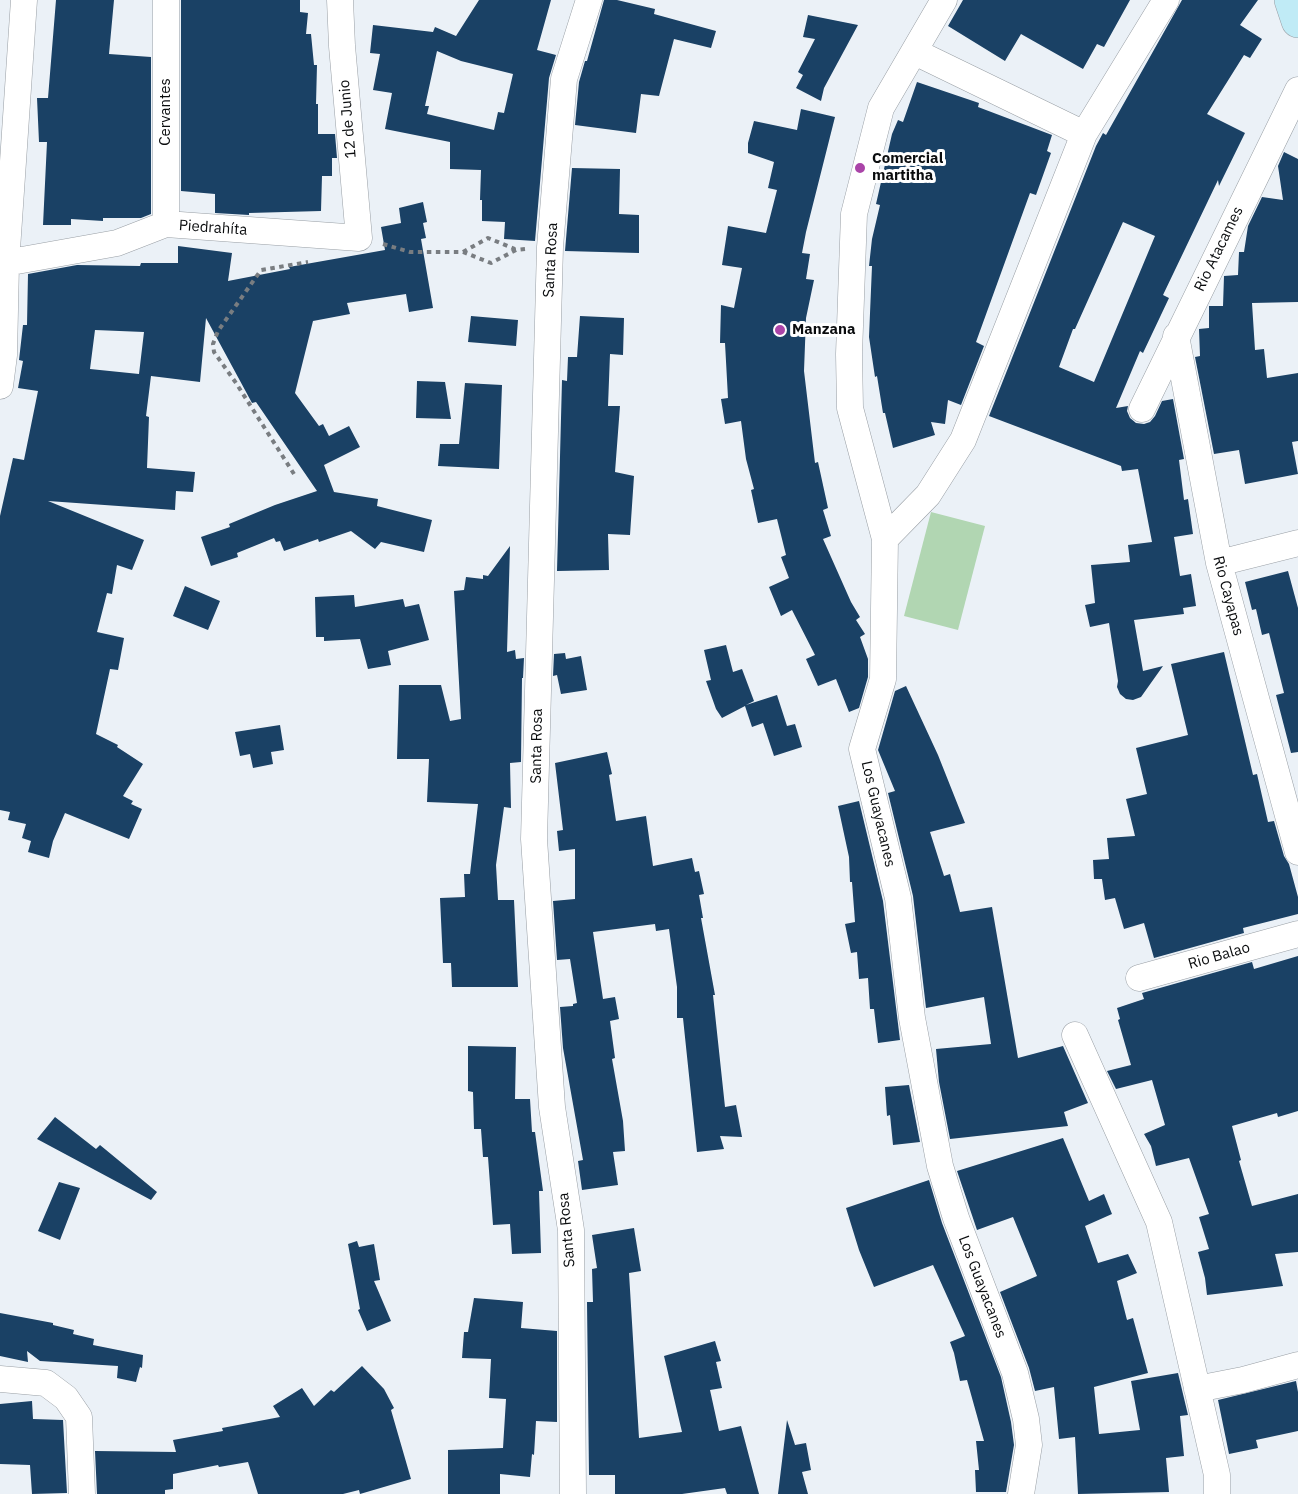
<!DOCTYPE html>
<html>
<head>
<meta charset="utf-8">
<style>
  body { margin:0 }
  canvas { display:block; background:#ebf1f7 }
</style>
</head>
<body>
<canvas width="1298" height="1494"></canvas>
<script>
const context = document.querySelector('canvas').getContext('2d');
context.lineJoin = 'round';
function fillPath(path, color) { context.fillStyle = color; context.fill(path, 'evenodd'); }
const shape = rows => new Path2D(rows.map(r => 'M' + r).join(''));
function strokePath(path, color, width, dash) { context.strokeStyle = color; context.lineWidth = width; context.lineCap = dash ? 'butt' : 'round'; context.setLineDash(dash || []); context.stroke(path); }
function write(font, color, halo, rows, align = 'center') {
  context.font = font + ' "IBM Plex Sans",sans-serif'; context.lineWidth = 6; context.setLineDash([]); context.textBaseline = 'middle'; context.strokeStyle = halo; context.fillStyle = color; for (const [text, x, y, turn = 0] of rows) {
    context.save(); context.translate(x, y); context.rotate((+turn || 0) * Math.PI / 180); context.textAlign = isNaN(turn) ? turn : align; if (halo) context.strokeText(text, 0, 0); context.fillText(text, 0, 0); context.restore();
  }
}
fillPath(shape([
  [931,512,985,526,958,630,904,616]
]), '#b1d6b2');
fillPath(shape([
  [56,0,114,0,109,54,151,57,151,214,141,218,103,218,103,221,71,219,71,225,43,225,47,142,39,142,37,98,48,98],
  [181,0,300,0,300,12,308,13,306,34,311,34,314,65,317,65,316,104,318,104,318,134,335,134,337,158,332,158,332,176,322,176,321,211,249,213,249,215,215,213,215,194,181,191],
  [479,0,551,0,537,50,556,55,549,78,535,241,504,239,505,222,482,221,482,200,480,200,481,170,450,169,450,142,385,129,392,93,373,90,380,54,370,53,373,25,433,32,435,27,456,36],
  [437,51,461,61,513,74,504,113,498,112,494,130,427,114,429,106,425,106],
  [604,0,617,0,655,9,654,14,716,31,711,48,674,39,659,96,641,94,636,133,575,125,579,82,585,61,587,61],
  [963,0,1130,0,1104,47,1097,44,1083,69,1021,34,1005,61,948,26],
  [1182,0,1258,0,1240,25,1262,39,1250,58,1244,55,1207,114,1245,133,1219,186,1218,180,1163,295,1169,298,1143,353,1140,351,1116,408,1128,406,1127,411,1130,418,1136,423,1144,424,1150,422,1155,416,1162,401,1173,399,1184,459,1179,460,1184,500,1188,499,1193,534,1174,537,1180,576,1191,574,1196,606,1183,608,1184,614,1134,620,1143,671,1163,666,1141,697,1133,700,1126,699,1120,694,1117,687,1118,681,1109,623,1090,627,1085,605,1095,603,1091,565,1130,562,1128,545,1152,542,1138,469,1122,471,1121,466,989,416,1096,146,1103,133,1106,135],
  [1123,222,1155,236,1094,382,1059,367,1073,329,1075,329],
  [808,15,858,25,824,88,821,101,796,88,803,75,798,72,815,39,803,37],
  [917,82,979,103,978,107,1052,135,1047,151,1051,153,1036,195,1030,193,976,342,984,346,961,405,948,400,945,424,931,422,935,435,893,448,885,413,883,413,877,376,875,377,869,337,872,266,869,266,872,239,880,205,876,204,892,134,898,120,903,122],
  [801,109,835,117,806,232,802,253,810,254,806,279,814,280,806,318,804,371,815,463,818,462,828,508,823,510,831,536,823,539,851,602,860,617,856,620,865,634,860,637,868,659,868,677,859,708,849,712,836,679,818,686,806,659,815,655,792,610,781,616,769,587,789,578,781,557,786,555,777,519,758,523,751,490,754,489,746,459,741,421,725,424,721,399,728,398,725,343,720,343,721,305,734,308,742,268,722,265,728,226,766,233,777,190,768,188,774,162,748,153,748,143,754,121,797,130],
  [1284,152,1298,159,1298,302,1252,303,1255,350,1264,349,1267,378,1298,373,1298,441,1292,442,1298,474,1245,484,1239,450,1214,454,1195,357,1200,356,1199,329,1209,328,1209,306,1223,306,1224,276,1238,275,1239,252,1244,252,1248,226,1262,197,1283,200,1278,166],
  [572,168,620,169,619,214,639,215,639,253,565,251],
  [423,202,427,222,423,223,426,238,421,239,433,308,409,312,406,294,347,303,350,314,313,321,295,393,319,426,323,424,329,436,349,426,360,447,324,465,334,492,378,499,377,506,432,520,424,552,381,542,375,549,351,531,319,542,318,539,284,551,280,541,276,542,274,538,237,553,238,557,211,566,201,537,230,527,229,524,275,505,317,491,256,402,252,403,206,318,200,382,151,376,146,416,149,417,147,468,195,472,193,492,176,491,175,510,48,501,144,540,132,570,117,565,112,594,107,593,97,632,124,638,118,670,110,669,96,734,118,745,117,747,143,764,123,796,133,801,131,804,142,809,129,839,65,813,53,841,49,858,28,852,31,841,22,838,26,824,8,820,10,812,0,810,0,516,13,458,24,460,38,391,18,388,23,361,19,360,23,325,27,325,28,274,77,265,140,266,141,263,178,263,178,246,232,253,228,281,290,269,289,267,385,250,381,227,401,223,399,208],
  [95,330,144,332,139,374,90,369],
  [471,316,518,320,516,346,468,342],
  [580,316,624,318,623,355,610,354,608,406,620,406,615,472,634,476,630,535,608,534,609,570,557,571,562,380,567,381,568,357,577,357],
  [417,381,445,382,451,419,416,418],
  [465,383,502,385,499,469,438,466,440,444,459,444],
  [510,546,507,652,515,650,516,659,524,658,523,678,522,678,521,762,510,763,511,808,504,807,496,865,498,900,514,900,518,987,452,987,451,963,443,963,440,898,465,897,464,874,470,874,478,804,427,802,429,759,397,759,399,685,441,685,450,721,461,719,454,591,464,590,466,577,483,579,483,575,488,576],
  [1288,571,1298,608,1298,752,1291,753,1276,695,1284,693,1269,633,1262,635,1256,609,1252,610,1245,582],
  [185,586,220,601,208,630,173,616],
  [354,595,355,607,403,599,405,607,419,604,429,640,388,651,391,665,368,669,360,639,324,641,324,637,316,637,315,597],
  [726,645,733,672,742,669,754,701,746,705,777,695,787,726,795,724,802,747,774,756,763,723,752,727,745,706,722,718,716,709,706,681,711,680,704,650],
  [1224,652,1253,775,1257,774,1268,822,1274,821,1284,856,1289,864,1298,897,1298,914,1243,928,1244,933,1154,958,1144,923,1124,929,1115,898,1105,900,1102,879,1094,879,1093,860,1109,859,1107,838,1135,836,1126,799,1147,794,1136,748,1188,735,1171,664],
  [565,653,566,659,581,656,587,690,561,694,557,675,553,676,554,654],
  [906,686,938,755,965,823,930,832,944,876,950,874,960,912,992,907,1018,1058,1063,1046,1088,1103,1064,1112,1068,1126,950,1139,939,1082,936,1049,991,1044,984,997,926,1008,913,896,888,793,895,791,878,750,895,691],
  [280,725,284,750,271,752,273,764,253,768,250,754,240,756,235,732],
  [607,752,612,774,609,775,616,821,646,816,653,866,692,858,695,872,699,871,704,894,699,895,703,918,701,918,715,995,713,995,725,1107,736,1105,742,1137,720,1136,724,1149,697,1152,683,1018,677,1018,677,987,669,929,656,931,655,924,593,932,603,999,615,997,619,1019,610,1021,615,1058,612,1059,623,1121,625,1151,613,1152,618,1185,582,1190,578,1161,583,1160,563,1048,560,1007,573,1006,573,1004,577,1003,570,959,557,960,553,901,575,899,575,849,559,851,557,831,563,830,555,763],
  [859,801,883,901,900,1040,878,1043,874,1009,870,1009,868,978,859,979,857,952,851,953,845,924,855,922,852,882,850,882,849,857,838,806],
  [1298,956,1298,1111,1278,1117,1277,1113,1232,1126,1241,1160,1239,1161,1252,1206,1298,1194,1298,1252,1275,1254,1283,1286,1207,1295,1205,1278,1198,1252,1209,1249,1199,1217,1209,1214,1189,1158,1156,1166,1151,1146,1144,1134,1165,1125,1152,1080,1116,1089,1107,1071,1131,1065,1118,1020,1120,1019,1117,1008,1144,999,1142,993,1252,962,1254,969],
  [468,1046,516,1047,515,1099,530,1099,532,1132,535,1132,543,1191,539,1191,541,1253,512,1254,510,1224,493,1225,488,1157,483,1157,481,1129,474,1129,473,1092,468,1091],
  [909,1085,920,1142,893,1145,890,1115,887,1116,885,1087],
  [55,1117,96,1149,100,1145,157,1192,151,1200,37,1139],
  [1063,1138,1089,1201,1104,1194,1112,1214,1085,1226,1098,1263,1128,1254,1137,1273,1117,1281,1127,1320,1133,1318,1148,1373,1094,1387,1099,1434,1140,1430,1131,1381,1178,1373,1188,1415,1180,1416,1184,1456,1166,1458,1169,1492,1078,1494,1075,1437,1059,1439,1054,1387,1035,1391,1029,1368,1000,1292,1037,1276,1013,1217,977,1230,957,1171],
  [929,1180,942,1223,1001,1377,1011,1422,1014,1445,1006,1492,976,1492,975,1470,979,1470,976,1441,984,1441,967,1380,960,1381,954,1353,950,1342,965,1336,933,1265,874,1287,859,1250,846,1208],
  [59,1182,80,1188,60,1240,38,1231],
  [634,1228,641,1271,629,1273,639,1438,682,1432,664,1356,715,1341,721,1361,716,1362,722,1388,710,1390,719,1431,741,1426,759,1494,727,1494,725,1488,682,1494,615,1494,615,1475,589,1475,587,1302,593,1302,592,1269,597,1268,592,1235],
  [357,1241,359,1247,374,1244,380,1280,374,1281,391,1321,367,1331,358,1310,360,1309,348,1244],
  [474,1298,523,1302,521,1328,557,1331,557,1422,536,1421,534,1455,532,1454,530,1477,500,1474,500,1494,448,1494,448,1450,503,1448,506,1399,489,1398,491,1359,462,1358,464,1332,468,1332],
  [0,1313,53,1323,53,1325,74,1330,73,1334,94,1339,93,1345,143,1355,142,1368,140,1367,136,1382,117,1378,118,1366,40,1361,27,1351,28,1362,0,1356],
  [362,1366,384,1389,394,1408,391,1410,411,1479,360,1494,359,1490,343,1494,258,1494,248,1462,219,1467,218,1465,173,1474,173,1489,165,1490,165,1494,97,1494,95,1451,176,1452,173,1440,223,1431,222,1428,280,1417,273,1406,302,1388,314,1406,331,1390,334,1392],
  [1296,1381,1298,1392,1298,1431,1256,1440,1258,1448,1229,1454,1218,1400],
  [32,1401,33,1419,63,1420,67,1493,32,1494,30,1465,0,1464,0,1404],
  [787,1420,795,1445,806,1443,811,1470,802,1472,808,1494,778,1494]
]), '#1a4165');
const street = shape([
  [944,0,881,108,854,214,849,354,850,408,885,539,883,679,862,749,898,898,912,1018,940,1166,956,1218,1015,1373,1026,1419,1029,1445,1021,1494],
  [915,52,1084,134],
  [166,224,166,0],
  [0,264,117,243,166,224,359,238,342,46,340,0],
  [1176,336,1219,563,1298,852],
  [0,386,4,355,6,264,24,0],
  [1142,409,1298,90],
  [885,539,928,495,963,440,1084,134,1166,0],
  [1219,563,1298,543],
  [1139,978,1298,934],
  [1075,1035,1159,1222,1217,1475,1217,1494],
  [0,1379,46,1383,66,1398,79,1417,82,1494],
  [1197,1389,1243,1380,1298,1365],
  [573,1494,571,1230,552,1107,534,839,550,247,564,79,589,0]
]);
const secondary = shape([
  [1291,0,1298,21]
]);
strokePath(street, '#999fa5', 27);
strokePath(secondary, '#999fa5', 34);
strokePath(shape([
  [383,244,410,252,463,252,491,263,516,250,525,249],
  [463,252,488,238,515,249],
  [294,474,236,383,214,352,213,344,218,331,261,270,308,262]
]), '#797d81', 4, [4.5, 4.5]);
strokePath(street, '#fff', 26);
strokePath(secondary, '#c0ebf6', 33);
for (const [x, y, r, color] of [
  [860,168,6,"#aa44a8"],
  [780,330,6,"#aa44a8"]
]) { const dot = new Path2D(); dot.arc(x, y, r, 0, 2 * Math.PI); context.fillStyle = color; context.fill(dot); strokePath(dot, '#fff', 2); }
write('15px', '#0a0c0e', '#fff', [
  ["Cervantes",166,112,-90],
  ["12 de Junio",348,119,-95],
  ["Piedrahíta",213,228,4],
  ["Rio Atacames",1219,249,-64],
  ["Santa Rosa",551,260,-87],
  ["Rio Cayapas",1228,596,75],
  ["Santa Rosa",537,746,-89],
  ["Los Guayacanes",878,814,77],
  ["Rio Balao",1219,956,-16],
  ["Santa Rosa",567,1230,-95],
  ["Los Guayacanes",982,1287,69]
]);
write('bold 15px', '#0a0c0e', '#fff', [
  ["Comercial",872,159],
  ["martitha",872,176],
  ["Manzana",792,330]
], 'left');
</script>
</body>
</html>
